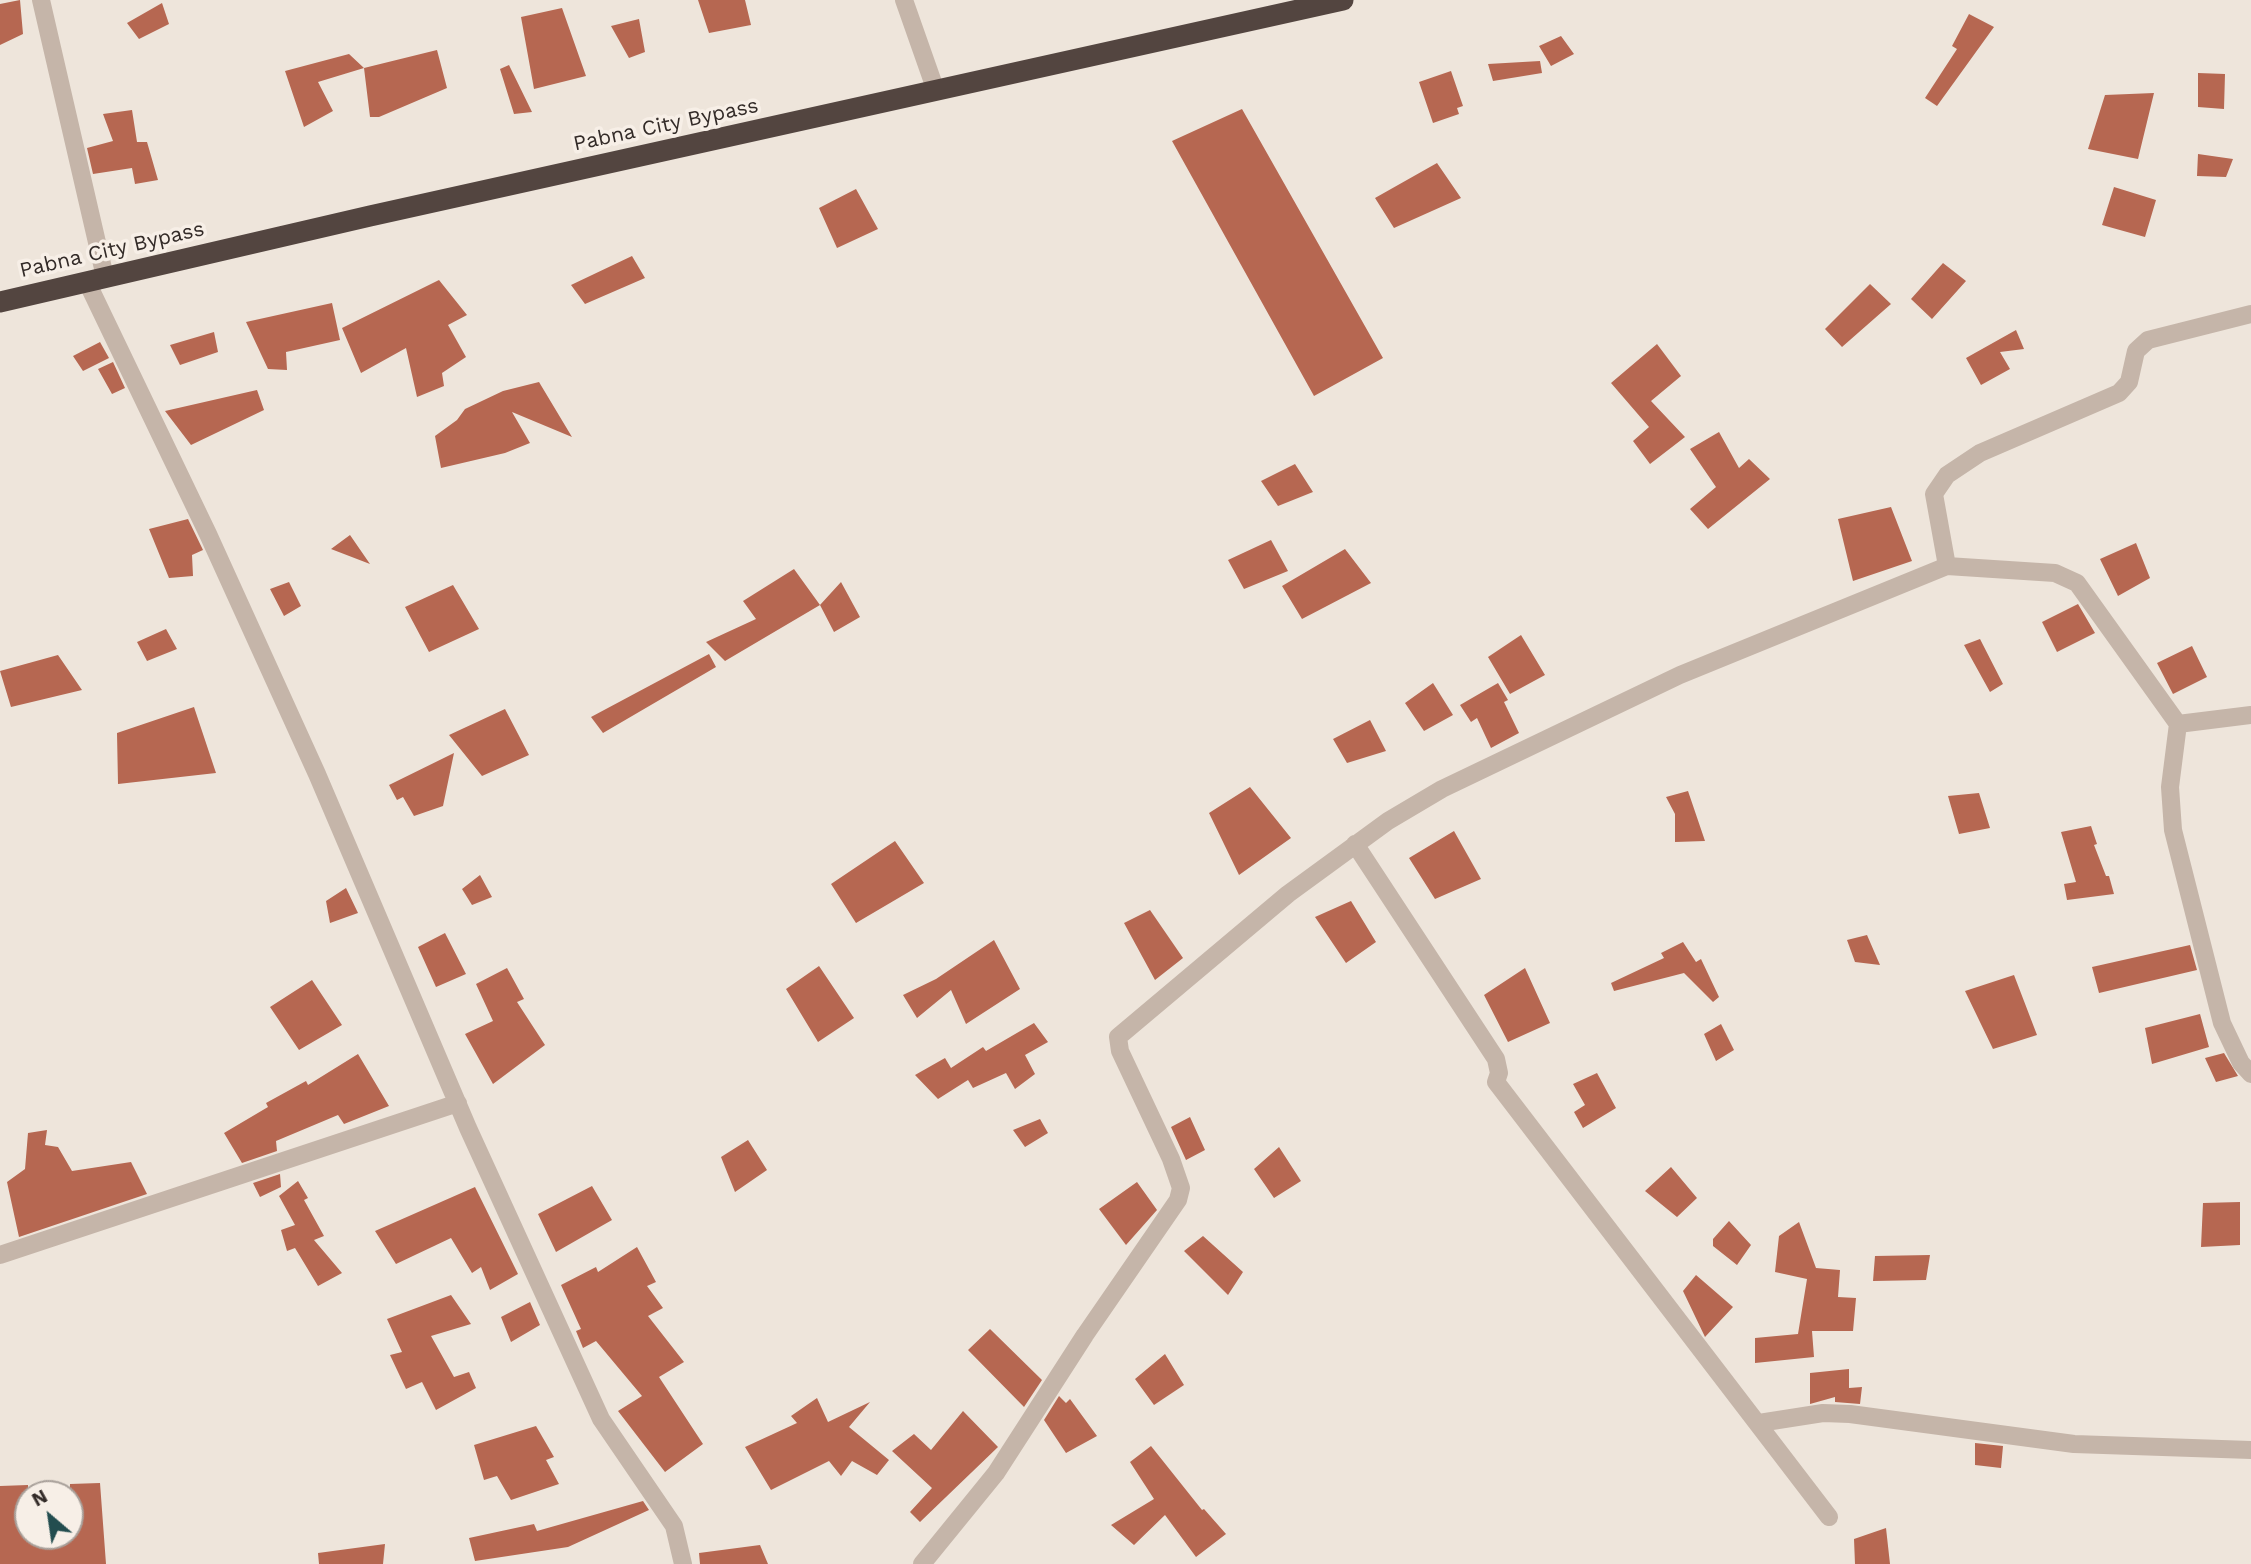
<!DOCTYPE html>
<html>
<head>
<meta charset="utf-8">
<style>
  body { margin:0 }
  #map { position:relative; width:2251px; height:1564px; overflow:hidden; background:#eee5db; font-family:"Work Sans",sans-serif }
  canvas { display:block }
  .north { position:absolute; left:14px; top:1480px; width:70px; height:70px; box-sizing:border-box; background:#f7efe7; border:2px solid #a9a19b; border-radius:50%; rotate:331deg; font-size:19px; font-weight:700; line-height:28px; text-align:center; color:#332b28 }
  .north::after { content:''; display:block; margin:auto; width:24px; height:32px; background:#234d4f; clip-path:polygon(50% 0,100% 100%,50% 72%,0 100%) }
</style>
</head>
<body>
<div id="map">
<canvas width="2251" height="1564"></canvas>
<div class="north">N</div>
</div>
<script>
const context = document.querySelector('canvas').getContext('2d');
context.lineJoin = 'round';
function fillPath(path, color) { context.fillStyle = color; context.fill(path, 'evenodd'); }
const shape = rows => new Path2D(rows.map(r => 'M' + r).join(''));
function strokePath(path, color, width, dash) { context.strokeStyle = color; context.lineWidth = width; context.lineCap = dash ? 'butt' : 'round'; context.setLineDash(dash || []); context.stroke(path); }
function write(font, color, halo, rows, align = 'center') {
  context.font = font + ' "Work Sans",sans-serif'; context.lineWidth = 7; context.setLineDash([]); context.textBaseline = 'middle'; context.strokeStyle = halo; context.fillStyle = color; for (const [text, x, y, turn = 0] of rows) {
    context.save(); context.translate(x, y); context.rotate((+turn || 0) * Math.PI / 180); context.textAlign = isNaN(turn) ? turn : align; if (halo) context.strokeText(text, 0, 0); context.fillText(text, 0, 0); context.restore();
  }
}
fillPath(shape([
  [20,0,23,34,0,45,0,4],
  [698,0,745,0,751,25,709,33],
  [162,3,169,24,139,39,127,23],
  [562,8,586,76,534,89,521,17],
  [1969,14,1994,27,1937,106,1925,98,1957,49,1952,46],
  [639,19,645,52,629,58,611,26],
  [1561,36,1574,54,1551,66,1539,46],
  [437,50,447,88,379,117,370,117,364,68],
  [349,54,364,68,318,82,333,111,304,127,285,71],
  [1540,61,1542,73,1493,81,1488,64],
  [509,65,532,112,514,114,500,69],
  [1451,71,1463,106,1457,108,1459,114,1433,123,1419,82],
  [2198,73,2225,74,2224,109,2198,107],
  [2154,93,2138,159,2088,149,2105,95],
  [1242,109,1383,358,1314,396,1172,141],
  [132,110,137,142,147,142,158,180,135,184,132,168,93,174,87,148,113,141,103,114],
  [2198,154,2233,159,2226,177,2197,176],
  [1437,163,1461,198,1394,228,1375,198],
  [2114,187,2156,200,2145,237,2102,225],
  [856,189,878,229,837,248,819,208],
  [632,256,645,278,585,304,571,285],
  [1943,263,1966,281,1932,319,1911,299],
  [439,280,467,315,448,325,466,357,442,373,444,386,417,397,406,348,361,373,342,328],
  [1870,284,1891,304,1842,347,1825,329],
  [332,303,340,340,286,352,287,370,268,369,246,322],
  [2016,330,2024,349,2000,352,2010,369,1981,385,1966,358],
  [214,332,218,352,180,365,170,345],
  [100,342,109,358,83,371,73,356],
  [1657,344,1681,376,1651,401,1685,437,1650,464,1633,441,1649,427,1611,383],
  [113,362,125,388,112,394,98,369],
  [539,382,572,437,512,412,530,443,505,453,441,468,435,436,457,420,465,409,503,391],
  [257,390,264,410,191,445,165,411],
  [1719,432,1739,468,1749,459,1770,479,1708,529,1690,509,1716,487,1690,449],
  [1295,464,1313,492,1278,506,1261,481],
  [1891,507,1912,561,1853,581,1838,519],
  [188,519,203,550,192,555,193,576,169,578,149,529],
  [350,535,370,564,331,549],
  [1271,540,1288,571,1244,589,1228,560],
  [2136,543,2150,578,2118,596,2100,559],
  [1345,549,1371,583,1302,619,1282,586],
  [794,569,820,605,725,661,706,642,756,619,743,601],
  [289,582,301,606,284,616,270,589],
  [841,582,860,617,834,632,820,605],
  [453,585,479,629,429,652,405,607],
  [2078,604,2095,633,2057,652,2042,622],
  [166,629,177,649,147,661,137,642],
  [1521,635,1545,675,1510,694,1488,657],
  [1980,639,2003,684,1990,692,1964,645],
  [2192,646,2207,677,2173,694,2157,663],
  [709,654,716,667,603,733,591,717],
  [58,655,82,690,11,707,0,671],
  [1433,683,1453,715,1424,731,1405,703],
  [1498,683,1508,700,1504,702,1519,733,1491,748,1477,718,1471,722,1460,705],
  [194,707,216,773,118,784,117,733],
  [505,709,529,755,482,776,449,735],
  [1370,720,1386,751,1347,763,1333,739],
  [454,753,443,806,414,816,403,797,397,800,389,785],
  [1250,787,1291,838,1239,875,1209,813],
  [1688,791,1705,841,1675,842,1675,814,1666,797],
  [1979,793,1990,828,1959,834,1948,796],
  [2091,826,2097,844,2094,845,2106,876,2109,876,2114,894,2067,900,2064,884,2076,882,2061,832],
  [1454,831,1481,879,1435,899,1409,858],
  [895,841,924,883,856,923,831,884],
  [480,875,492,897,472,905,462,889],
  [346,888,358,913,330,923,326,901],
  [1351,901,1376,942,1346,963,1315,917],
  [1150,910,1183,958,1155,980,1124,923],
  [445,933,466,974,436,987,418,947],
  [1867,935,1880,965,1855,962,1847,940],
  [994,940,1020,989,966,1024,951,990,917,1018,903,995,936,979],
  [1683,942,1696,962,1701,959,1719,997,1713,1002,1684,973,1614,991,1611,983,1664,958,1661,953],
  [2190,945,2197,970,2099,993,2092,967],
  [819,966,854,1018,818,1042,786,989],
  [507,968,524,999,517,1002,545,1045,493,1084,465,1034,493,1021,476,984],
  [1525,968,1550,1023,1508,1042,1484,995],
  [2014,975,2037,1035,1993,1049,1965,991],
  [312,980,342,1025,299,1050,270,1007],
  [2200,1014,2209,1047,2152,1064,2145,1028],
  [1034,1023,1048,1042,1025,1055,1035,1074,1015,1089,1006,1073,973,1088,968,1080,938,1099,915,1075,945,1058,951,1068,983,1047,986,1051],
  [1721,1024,1734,1050,1716,1061,1704,1034],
  [2224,1053,2238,1076,2216,1082,2205,1058],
  [358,1054,389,1106,344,1124,338,1115,276,1141,277,1151,242,1163,224,1133,268,1107,266,1103,306,1081,308,1085],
  [1597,1073,1616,1108,1583,1128,1574,1112,1585,1105,1573,1084],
  [1190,1117,1205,1150,1186,1160,1171,1127],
  [1040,1119,1048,1133,1025,1147,1013,1130],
  [47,1130,45,1145,58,1147,72,1171,131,1162,147,1194,19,1237,7,1182,25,1169,28,1133],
  [748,1140,767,1170,735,1192,721,1157],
  [1279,1147,1301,1181,1274,1198,1254,1169],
  [1671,1167,1697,1198,1677,1217,1645,1191],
  [280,1174,281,1187,260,1197,253,1183],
  [298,1181,308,1198,304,1200,324,1236,314,1240,342,1273,318,1286,295,1248,287,1251,281,1230,295,1225,279,1196],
  [1137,1182,1157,1210,1126,1245,1099,1209],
  [592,1186,612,1220,556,1252,538,1214],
  [475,1187,518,1274,490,1290,481,1267,472,1273,451,1238,396,1264,375,1231],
  [2240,1202,2240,1245,2201,1247,2203,1203],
  [1729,1221,1751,1245,1737,1265,1713,1246,1713,1239],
  [1799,1222,1816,1268,1840,1270,1838,1297,1856,1298,1853,1331,1812,1331,1814,1357,1755,1363,1755,1338,1798,1334,1807,1279,1775,1272,1779,1236],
  [1203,1236,1243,1272,1228,1295,1184,1251],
  [637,1247,656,1282,647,1286,663,1308,648,1316,684,1362,659,1377,703,1444,665,1472,618,1411,642,1396,596,1341,583,1348,576,1331,581,1329,561,1285,596,1267,598,1272],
  [1930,1255,1926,1280,1873,1281,1875,1256],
  [1696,1275,1733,1307,1705,1337,1683,1291],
  [451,1295,471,1324,431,1336,454,1377,469,1372,476,1388,436,1410,422,1382,406,1389,390,1355,402,1352,387,1319],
  [530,1302,540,1325,511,1342,501,1317],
  [990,1329,1042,1380,1024,1407,968,1350],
  [1165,1354,1184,1385,1154,1405,1135,1379],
  [1849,1369,1849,1388,1862,1387,1860,1404,1835,1402,1835,1397,1810,1404,1810,1373],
  [1059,1396,1066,1403,1070,1399,1097,1436,1066,1453,1044,1420],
  [817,1398,828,1422,870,1402,849,1427,889,1460,877,1475,852,1461,841,1476,829,1461,771,1490,745,1447,797,1423,791,1416],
  [963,1411,998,1447,920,1522,910,1512,932,1488,892,1451,914,1434,931,1450],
  [536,1426,554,1457,546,1460,559,1484,511,1500,497,1476,484,1480,474,1445],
  [1975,1443,2003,1446,2001,1468,1975,1465],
  [1151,1446,1202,1510,1204,1509,1226,1534,1196,1557,1165,1515,1134,1545,1111,1525,1154,1499,1130,1462],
  [100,1483,106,1564,0,1564,0,1486,28,1485,28,1536,70,1536,70,1484],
  [643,1501,649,1510,568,1547,475,1561,469,1538,534,1524,537,1531],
  [1886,1528,1890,1564,1855,1564,1854,1539],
  [385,1544,383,1564,319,1564,318,1553],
  [760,1545,768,1564,700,1564,699,1553]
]), '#b66751');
strokePath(shape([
  [41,0,105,277],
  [904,0,936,91],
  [87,282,208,534,317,774,468,1128,601,1419,674,1526,683,1564],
  [1947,566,1934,494,1947,475,1980,453,2119,393,2129,382,2136,351,2148,340,2251,314],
  [2178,724,2251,715],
  [1355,844,1496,1059,1499,1073,1496,1082,1829,1517],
  [0,1255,458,1103],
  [1759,1423,1823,1413,1850,1414,2074,1444,2251,1450],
  [922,1564,996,1473,1085,1335,1178,1200,1181,1188,1171,1159,1120,1051,1118,1037,1288,894,1388,821,1442,789,1680,675,1947,566,2055,573,2077,583,2178,724,2170,787,2173,830,2222,1023,2241,1063,2251,1074]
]), '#c5b5a9', 18);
strokePath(shape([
  [0,302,370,216,1343,0]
]), '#534540', 21);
write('21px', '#332b28', '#f7efe7', [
  ["Pabna City Bypass",666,125,-12],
  ["Pabna City Bypass",112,250,-13]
]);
</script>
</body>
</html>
